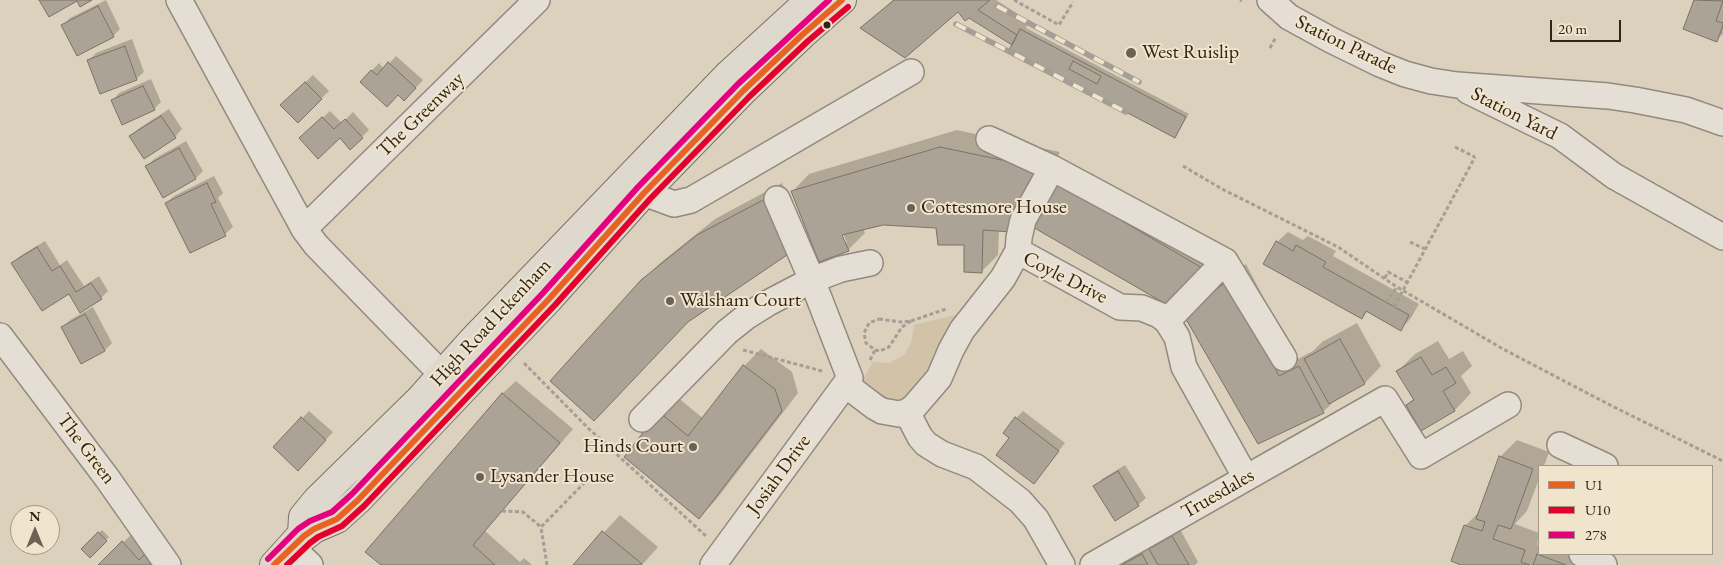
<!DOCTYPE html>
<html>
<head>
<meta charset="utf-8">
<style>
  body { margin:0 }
  #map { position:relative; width:1723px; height:565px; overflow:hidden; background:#dcd1bd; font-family:"EB Garamond",serif }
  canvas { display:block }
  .legend { position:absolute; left:1538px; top:465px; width:175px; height:90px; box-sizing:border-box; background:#f1e4cc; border:1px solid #a39785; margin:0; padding:6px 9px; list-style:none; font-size:15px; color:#2f241a }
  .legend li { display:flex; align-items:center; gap:10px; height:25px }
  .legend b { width:25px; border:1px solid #a39785 }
  .north { position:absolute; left:10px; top:505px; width:50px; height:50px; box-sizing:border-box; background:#f1e4cc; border:1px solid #a39785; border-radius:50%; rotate:0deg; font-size:14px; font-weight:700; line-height:20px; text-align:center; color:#2f241a }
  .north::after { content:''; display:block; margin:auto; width:18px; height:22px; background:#6c6153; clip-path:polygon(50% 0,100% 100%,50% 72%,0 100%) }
  .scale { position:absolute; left:1550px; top:20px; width:71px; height:22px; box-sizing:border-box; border:2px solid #2f241a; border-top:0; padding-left:6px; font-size:15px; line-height:18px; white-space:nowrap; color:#2f241a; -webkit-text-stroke:4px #f1e4cc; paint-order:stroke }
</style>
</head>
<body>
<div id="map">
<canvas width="1723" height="565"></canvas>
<ul class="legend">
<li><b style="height:6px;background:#e86222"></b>U1</li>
<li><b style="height:6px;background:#e4002b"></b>U10</li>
<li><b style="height:6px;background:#e5007d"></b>278</li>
</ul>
<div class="north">N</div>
<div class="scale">20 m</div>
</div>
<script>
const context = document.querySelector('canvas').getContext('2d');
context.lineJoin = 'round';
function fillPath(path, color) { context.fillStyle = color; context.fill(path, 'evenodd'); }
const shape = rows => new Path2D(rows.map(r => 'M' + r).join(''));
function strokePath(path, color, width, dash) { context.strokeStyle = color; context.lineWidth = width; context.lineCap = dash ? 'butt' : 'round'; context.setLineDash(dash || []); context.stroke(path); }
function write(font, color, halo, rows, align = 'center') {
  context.font = font + ' "EB Garamond",serif'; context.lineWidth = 4; context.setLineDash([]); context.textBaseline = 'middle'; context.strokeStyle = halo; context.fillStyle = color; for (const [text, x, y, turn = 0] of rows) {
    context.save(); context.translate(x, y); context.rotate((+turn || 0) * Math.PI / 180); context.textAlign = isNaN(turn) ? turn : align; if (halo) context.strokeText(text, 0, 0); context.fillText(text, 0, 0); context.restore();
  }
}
fillPath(shape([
  [959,314,928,383,907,402,886,403,867,391,862,381,873,362,890,363,904,355,911,344,914,325]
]), '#d2c3a8');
fillPath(shape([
  [106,0,120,29,113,36,63,25,70,18],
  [893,0,996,0,1029,21,1026,28,1189,114,1175,136,1013,44,958,11,862,28],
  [1696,0,1723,0,1723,34,1716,40,1685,29],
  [132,39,144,72,136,79,89,60,96,53],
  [396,56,423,80,412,92,398,94,361,82,379,63,384,69],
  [313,75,329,91,298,121,282,105],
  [151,79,161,102,154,109,112,101,119,93],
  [169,109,182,129,175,137,131,137,138,129],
  [330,111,342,123,353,112,369,130,350,148,340,137,308,131],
  [957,130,1060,152,1028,214,999,230,998,255,981,272,965,243,937,226,883,224,863,228,865,233,848,250,793,191,809,174],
  [841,228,847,243,844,243,839,229],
  [186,141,203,171,196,178,164,196,147,167,154,159],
  [214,176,223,193,218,198,233,227,225,234,191,252,166,203,174,196],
  [782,183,803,237,787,254,690,319,642,281,659,264,715,219],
  [1057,183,1220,252,1188,288],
  [1288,232,1303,240,1308,236,1336,251,1333,256,1419,304,1411,318,1401,329,1368,311,1362,317,1277,242],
  [45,241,60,265,67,260,84,286,99,276,108,291,101,298,69,293,13,264,20,256],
  [1246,264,1296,360,1313,351,1322,342,1357,323,1381,366,1365,383,1337,398,1323,412,1258,442,1201,298],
  [93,307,112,343,105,350,82,363,63,327,70,320],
  [1438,341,1449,359,1463,351,1472,366,1461,376,1471,393,1455,410,1421,429,1407,405,1414,398,1398,371,1415,354],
  [761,349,792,372,798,393,715,501,699,518,626,457,677,397,704,419,744,366],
  [516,381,573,429,485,531,520,562,524,558,532,565,382,565,502,394],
  [309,411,333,432,305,462,275,447],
  [1023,411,1065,443,1034,482,1011,437,1016,418],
  [1517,440,1549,452,1544,466,1539,466,1539,479,1527,511,1515,524,1539,533,1537,545,1539,546,1539,554,1586,554,1582,565,1465,565,1465,526,1480,511,1500,457],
  [1125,465,1146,498,1138,505,1095,486,1102,479],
  [620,515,658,547,642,565,574,565],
  [1180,529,1198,562,1195,565,1122,565,1128,559,1150,547,1151,549,1158,542],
  [102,530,109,537,90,556,83,549],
  [134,532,177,565,100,565]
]), '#0003');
const building = shape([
  [39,0,92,0,80,7,77,1,49,17,39,0],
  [894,0,990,0,978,10,1017,35,1012,45,969,18,965,21,958,12,905,58,860,28,894,0],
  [1694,0,1723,1,1716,21,1723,23,1723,25,1717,42,1683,29,1694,0],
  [98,6,114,37,77,56,61,25,98,6],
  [1020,29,1186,117,1175,138,1009,50,1020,29],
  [125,46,137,80,100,94,87,60,125,46],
  [1073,61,1101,76,1097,84,1069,69,1073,61],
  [388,62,416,88,404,101,398,95,387,107,360,82,371,70,377,75,388,62],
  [305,82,322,99,298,123,280,105,305,82],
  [143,86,155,110,122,125,111,100,143,86],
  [161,116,176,138,144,159,129,136,161,116],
  [322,117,334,129,345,119,363,138,350,150,340,138,318,159,299,138,322,117],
  [940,147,1044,169,1011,232,983,230,982,273,964,272,964,245,938,245,936,228,883,225,842,235,849,251,819,262,791,191,940,147],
  [179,148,196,179,163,198,145,166,179,148],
  [1056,182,1204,269,1171,307,1031,226,1056,182],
  [207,183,216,202,211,204,226,236,190,253,165,203,207,183],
  [765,199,787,255,688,322,594,421,550,381,641,280,697,235,765,199],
  [1276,241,1293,251,1296,245,1326,262,1323,267,1409,315,1401,331,1366,311,1362,319,1263,264,1276,241],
  [37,247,52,271,60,266,76,292,91,283,102,299,80,313,69,294,42,311,11,263,37,247],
  [1229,280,1279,376,1299,366,1324,413,1258,444,1183,314,1229,280],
  [85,314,105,351,81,364,61,327,85,314],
  [1340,339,1365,384,1329,404,1304,359,1340,339],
  [1421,357,1432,375,1446,367,1456,383,1443,391,1455,411,1421,431,1406,405,1414,400,1396,371,1421,357],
  [743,365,775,389,782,411,699,519,624,457,659,412,688,436,743,365],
  [502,393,560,443,473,545,495,565,381,565,365,552,502,393],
  [301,417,326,440,298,471,273,447,301,417],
  [1015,417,1059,451,1034,484,996,455,1009,438,1003,433,1015,417],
  [1499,456,1533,469,1511,529,1498,525,1493,539,1525,550,1521,562,1530,565,1461,565,1451,561,1464,525,1482,531,1485,522,1476,519,1499,456],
  [1118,471,1139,506,1115,521,1093,486,1118,471],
  [602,531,642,564,641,565,573,565,602,531],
  [98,532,107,541,90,558,81,549,98,532],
  [1172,536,1189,565,1158,565,1149,549,1172,536],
  [122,541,139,560,146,553,157,565,98,565,122,541],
  [1142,554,1148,565,1122,565,1142,554],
  [1537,554,1566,565,1533,565,1537,554]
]);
fillPath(building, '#aba395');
strokePath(building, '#797267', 1);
const minor = shape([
  [179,0,304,229,316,245,457,390],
  [1270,0,1289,17,1331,40,1380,64,1405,74,1431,81,1457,85,1608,96,1635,100,1686,110,1723,123],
  [1468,91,1560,136,1614,176,1723,237],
  [989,139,1052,168,1023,220,1019,238,1018,251],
  [1052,168,1225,261,1284,358],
  [644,193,674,204,691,200,911,72],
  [304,229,537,0],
  [1167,321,1225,261],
  [0,336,107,478,168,565],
  [846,385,875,407,882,411,899,414,907,412,914,407,939,378,951,350,962,330,1003,278,1018,251,1120,307,1142,308,1159,315,1167,321,1177,337,1184,367,1246,478],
  [907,412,920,437,926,444,942,454,976,467,1020,501,1036,519,1062,565],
  [642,419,727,332,747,316,768,303,812,280,777,199],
  [1560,445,1605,466],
  [291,547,310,565],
  [1582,554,1604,565],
  [713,565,850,378,812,280,841,269,870,263],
  [1093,565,1385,399,1421,456,1508,405]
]);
const major = shape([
  [291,547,314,529,337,519,358,500,549,299,644,193,744,90,802,35,842,0],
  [274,565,302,534,303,517,317,500,419,400,471,342,729,74,810,0]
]);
strokePath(minor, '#918a7e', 28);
strokePath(major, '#797267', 30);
strokePath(shape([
  [1014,0,1059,25,1073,2],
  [1240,0,1242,1],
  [1270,48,1276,37],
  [1455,147,1475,157],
  [1183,166,1222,189,1338,247,1397,287,1503,349,1610,405,1723,461],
  [1410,242,1425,249],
  [1385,278,1388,272,1407,282],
  [1386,302,1397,287],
  [879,319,901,322,911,321,902,327,889,347,880,351,875,350,866,343,864,333,869,323,879,319],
  [911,321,946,309],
  [743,350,822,371],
  [870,360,875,350],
  [524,363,588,428,706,536],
  [502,511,523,512,541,527],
  [547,565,541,527,591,476]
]), '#a39e96', 3, [4, 2.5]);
strokePath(minor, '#e4ded4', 25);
strokePath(major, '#dfd9cd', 28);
const rail = shape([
  [997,6,1139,82],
  [956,24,1126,112]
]);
strokePath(rail, '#a39e96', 5.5);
strokePath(rail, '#f1e4cc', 4, [11]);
strokePath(shape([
  [1394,307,1475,157]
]), '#a39e96', 3, [4, 2.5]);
strokePath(shape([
  [274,565,304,536,314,529,337,519,358,500,549,299,644,193,744,90,802,35,842,0]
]), '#e86222', 6);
strokePath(shape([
  [287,565,310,543,318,537,342,526,364,506,555,305,650,199,750,96,808,41,848,7]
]), '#e4002b', 6);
strokePath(shape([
  [268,559,298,529,310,521,332,512,352,494,543,293,638,187,738,84,829,0]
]), '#e5007d', 6);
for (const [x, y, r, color] of [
  [827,25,4.5,"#2f241a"],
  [1131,53,6,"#6c6153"],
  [911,208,5,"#6c6153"],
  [670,301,5,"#6c6153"],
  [693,447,5,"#6c6153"],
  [480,477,5,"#6c6153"]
]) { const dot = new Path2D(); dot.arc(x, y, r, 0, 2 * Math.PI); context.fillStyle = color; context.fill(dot); strokePath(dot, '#f1e4cc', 2); }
write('20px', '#2f241a', '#f1e4cc', [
  ["Station Parade",1346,45,26],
  ["Station Yard",1514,114,27],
  ["The Greenway",421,115,-44],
  ["Coyle Drive",1065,278,27],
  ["High Road Ickenham",491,323,-47],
  ["The Green",86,449,53],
  ["Josiah Drive",779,475,-54],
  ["Truesdales",1218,494,-30]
]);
write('20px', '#2f241a', '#f1e4cc', [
  ["West Ruislip",1142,53],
  ["Cottesmore House",921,208],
  ["Walsham Court",680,301],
  ["Hinds Court",683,447,"right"],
  ["Lysander House",490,477]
], 'left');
</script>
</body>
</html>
